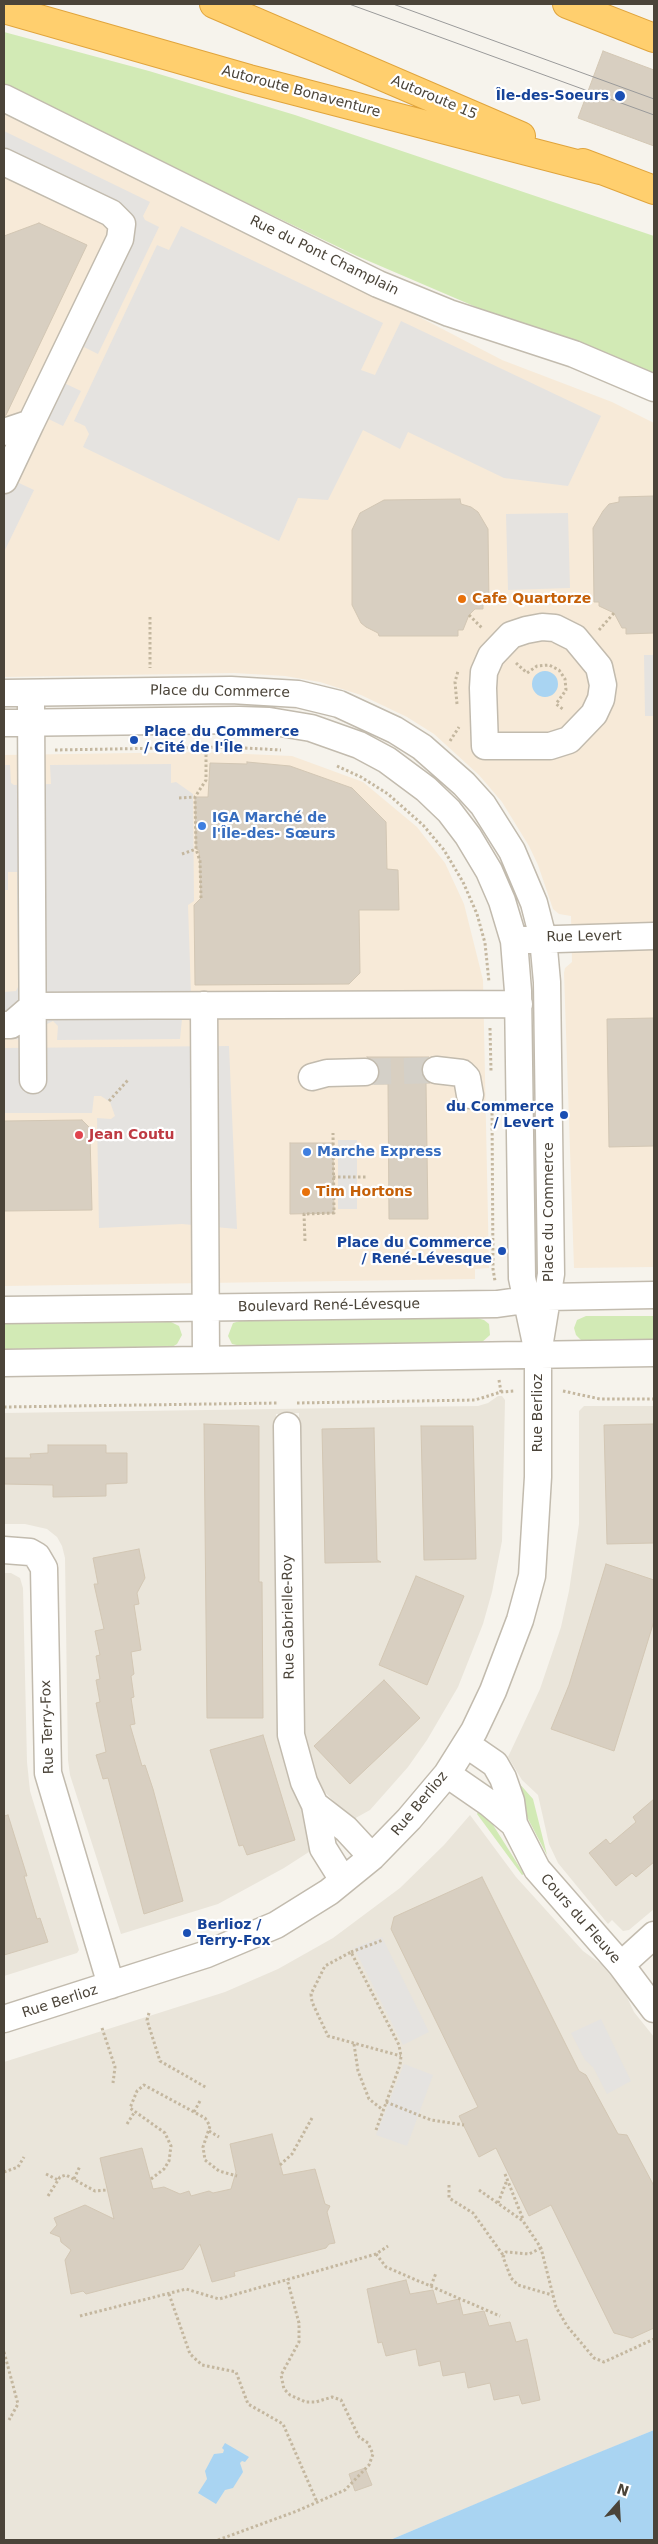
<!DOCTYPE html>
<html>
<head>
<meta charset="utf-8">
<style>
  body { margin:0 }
  #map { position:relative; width:658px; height:2544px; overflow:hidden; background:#f6f3ec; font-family:"DejaVu Sans",sans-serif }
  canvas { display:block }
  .frame { position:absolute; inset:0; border:5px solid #4b4439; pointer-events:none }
  .north { position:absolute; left:593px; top:2479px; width:50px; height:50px; -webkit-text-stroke:4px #fff; paint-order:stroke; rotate:19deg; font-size:14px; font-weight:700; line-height:20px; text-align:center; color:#4b4439 }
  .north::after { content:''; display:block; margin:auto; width:18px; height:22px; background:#4b4439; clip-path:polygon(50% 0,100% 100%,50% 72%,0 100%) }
</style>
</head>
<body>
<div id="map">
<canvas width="658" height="2544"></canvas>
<div class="frame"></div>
<div class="north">N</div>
</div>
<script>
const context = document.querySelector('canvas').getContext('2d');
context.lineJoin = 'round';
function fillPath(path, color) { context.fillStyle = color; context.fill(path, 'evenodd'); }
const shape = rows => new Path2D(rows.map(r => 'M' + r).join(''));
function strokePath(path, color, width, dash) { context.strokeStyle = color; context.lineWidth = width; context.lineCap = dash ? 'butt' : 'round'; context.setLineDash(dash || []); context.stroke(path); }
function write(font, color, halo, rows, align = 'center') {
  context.font = font + ' "DejaVu Sans",sans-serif'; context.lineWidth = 4.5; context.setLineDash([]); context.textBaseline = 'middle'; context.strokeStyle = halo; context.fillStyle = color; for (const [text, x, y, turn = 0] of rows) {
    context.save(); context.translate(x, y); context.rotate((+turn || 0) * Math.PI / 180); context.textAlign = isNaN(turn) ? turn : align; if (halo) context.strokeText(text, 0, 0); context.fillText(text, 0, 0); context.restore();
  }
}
fillPath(shape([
  [498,1396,502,1396,505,1400,502,1541,492,1592,483,1624,458,1687,427,1740,408,1767,370,1810,352,1820,317,1784,312,1769,301,1719,299,1413,276,1414,280,1727,281,1744,313,1846,312,1850,284,1868,218,1904,121,1934,70,1775,68,1760,65,1558,62,1546,57,1537,47,1529,25,1524,4,1524,4,1413,478,1406,488,1403],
  [584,1406,654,1406,654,1909,629,1930,623,1931,612,1920,608,1924,558,1863,549,1844,538,1795,522,1780,508,1757,540,1689,561,1627,569,1591,579,1524,579,1411],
  [4,1573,11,1573,20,1578,23,1588,27,1762,30,1791,79,1950,77,1953,4,1976],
  [470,1815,516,1877,583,1951,601,1964,625,1993,634,2012,654,2037,654,2430,390,2540,4,2540,4,2062,225,1992,278,1969,333,1938,400,1888,444,1845]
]), '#eae5da');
fillPath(shape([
  [4,114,381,297,502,360,612,402,654,423,654,1267,574,1268,564,973,565,968,572,962,571,916,559,914,553,909,538,865,529,846,502,802,479,775,434,734,407,717,361,695,320,682,285,676,234,673,4,677],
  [200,752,292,756,363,782,417,827,445,863,464,904,483,980,489,1268,475,1269,475,1279,4,1286,4,755]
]), '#f7ead8');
fillPath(shape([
  [4,32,149,71,295,115,654,236,654,377,569,341,490,313,357,256,4,86],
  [586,1316,654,1316,654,1341,582,1341,576,1335,574,1328,577,1320],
  [474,1317,484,1320,489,1324,490,1335,481,1343,241,1346,232,1344,228,1336,233,1323,243,1320],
  [171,1322,179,1326,182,1335,177,1344,172,1347,4,1349,4,1324],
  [518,1782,533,1799,547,1855,527,1817],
  [479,1810,488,1817,524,1874,522,1875,477,1814]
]), '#d2eab5');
fillPath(shape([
  [4,131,150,202,143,216,145,220,159,227,98,354,82,346,64,383,81,391,63,426,36,413,122,224,4,162],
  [181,226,383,323,361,370,375,375,401,321,601,416,568,486,504,478,408,432,400,449,363,430,328,500,298,498,279,541,83,447,89,434,85,426,74,421,157,245,169,250],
  [4,476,34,490,4,552],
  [568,513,570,588,508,590,506,514],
  [644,655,654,655,654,716,645,716],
  [171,764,171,783,176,782,193,794,194,901,188,905,192,1024,189,1020,182,1019,180,1039,57,1040,58,1026,53,1021,47,1024,47,1040,4,1039,4,992,16,991,18,987,17,872,8,872,8,890,4,890,4,765,10,765,11,783,14,785,51,784,50,765],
  [229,1046,237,1229,182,1224,99,1228,97,1118,111,1119,115,1116,110,1102,101,1096,94,1096,92,1113,4,1113,4,1048],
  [338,1140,357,1140,357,1209,338,1209],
  [382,1937,429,2032,403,2045,354,1948],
  [601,2019,631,2081,607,2094,593,2067,585,2060,571,2033],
  [404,2064,433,2075,407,2146,376,2135]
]), '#e5e3e0');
fillPath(shape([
  '532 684a13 13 0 1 1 26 0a13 13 0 1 1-26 0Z',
  [654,2430,654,2540,390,2540,563,2467],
  [225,2443,249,2457,245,2462,242,2461,240,2463,243,2472,233,2488,225,2490,216,2504,198,2493,207,2479,205,2471,214,2454,223,2453,224,2450,222,2448]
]), '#a9d4f2');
const building = shape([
  [603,51,654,70,654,146,578,118,603,51],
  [39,223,87,245,6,415,4,416,4,236,39,223],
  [654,496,654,633,626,634,626,628,622,628,614,613,599,606,599,602,594,602,593,528,603,511,609,504,619,502,619,497,654,496],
  [460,499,461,504,471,507,478,512,488,529,489,603,483,604,483,609,475,609,469,615,463,630,458,630,458,636,379,636,378,633,366,627,361,623,352,605,352,530,360,513,384,500,460,499],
  [247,762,290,766,352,788,386,822,387,869,398,870,399,910,359,910,360,973,349,984,195,985,194,905,201,898,199,850,196,849,195,797,208,797,210,763,247,764,247,762],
  [654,1018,654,1146,609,1147,607,1019,654,1018],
  [367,1057,429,1057,424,1061,421,1069,422,1076,430,1083,426,1083,428,1219,389,1219,388,1084,374,1084,378,1079,380,1071,377,1064,367,1057],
  [82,1120,94,1132,90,1136,92,1210,4,1211,4,1121,82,1120],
  [290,1143,333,1143,334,1213,290,1214,290,1143],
  [204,1424,259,1426,259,1582,262,1582,263,1718,207,1718,204,1424],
  [654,1424,654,1543,607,1544,604,1425,654,1424],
  [421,1426,473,1426,476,1559,424,1560,421,1426],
  [374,1428,377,1560,381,1562,325,1563,322,1429,374,1428],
  [48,1445,106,1445,106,1453,127,1453,127,1483,106,1484,106,1496,53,1497,53,1485,4,1484,4,1458,31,1458,30,1454,48,1453,48,1445],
  [139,1549,145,1578,137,1593,139,1604,134,1605,141,1650,131,1652,134,1674,131,1676,134,1697,131,1698,135,1724,130,1725,142,1766,145,1765,153,1789,183,1901,144,1914,108,1778,103,1779,96,1755,106,1752,96,1703,100,1702,96,1680,100,1679,96,1656,100,1655,95,1631,104,1629,94,1584,98,1584,93,1558,139,1549],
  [606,1564,654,1580,654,1621,614,1751,551,1729,569,1685,606,1564],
  [416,1576,464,1596,427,1685,379,1665,416,1576],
  [384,1680,420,1718,350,1784,314,1746,384,1680],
  [263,1735,295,1840,247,1855,243,1845,239,1846,210,1750,263,1735],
  [654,1799,654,1862,636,1877,632,1873,616,1886,589,1853,606,1839,610,1844,636,1822,633,1817,654,1799],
  [8,1815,27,1876,24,1876,37,1919,40,1918,48,1942,4,1955,4,1816,8,1815],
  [482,1877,579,2071,586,2075,618,2134,627,2135,654,2186,654,2328,632,2338,614,2333,551,2205,529,2216,496,2148,479,2157,459,2116,478,2107,391,1929,394,1917,482,1877],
  [272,2134,283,2175,315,2169,325,2204,330,2206,327,2212,335,2243,329,2244,326,2248,234,2272,235,2276,212,2282,200,2244,183,2269,86,2294,83,2291,71,2294,65,2260,71,2250,61,2242,60,2237,50,2233,57,2225,54,2218,85,2205,114,2219,100,2158,142,2148,153,2189,164,2187,180,2194,189,2191,191,2196,209,2191,213,2193,231,2189,236,2172,230,2144,272,2134],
  [406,2280,410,2294,433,2290,437,2304,459,2299,463,2315,484,2311,489,2326,510,2322,516,2342,527,2339,540,2400,522,2404,519,2395,494,2400,490,2383,468,2388,465,2372,443,2376,440,2361,419,2366,416,2349,386,2356,382,2342,378,2343,367,2289,406,2280],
  [365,2468,372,2485,355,2491,349,2474,365,2468]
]);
fillPath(building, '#d8cfc1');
strokePath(building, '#d3c7b4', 1);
strokePath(shape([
  [365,1072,436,1070]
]), '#d4d0c8', 26, [26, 13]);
const minor = shape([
  [4,98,378,284,449,313,574,354,654,388],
  [4,162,111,213,122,224,120,239,31,423],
  [4,432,31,423,4,480],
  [542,627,555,628,575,638,599,667,603,685,601,699,594,714,569,740,550,746,485,746,483,688,484,672,491,656,511,635,526,630,542,627],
  [4,693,231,690,298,694,339,704,395,730,422,747,464,784,483,805,512,851,534,903,543,938,547,982,551,1274,538,1354,538,1477,532,1576,520,1620,493,1691,474,1731,447,1774,409,1819,372,1857,329,1892,276,1925,207,1954,4,2019],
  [31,704,33,1080],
  [4,723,239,720,269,721,311,728,359,745,387,760,426,789,449,811,468,836,489,871,502,901,514,941,518,991,522,1278,535,1339],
  [525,940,654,936],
  [204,1005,206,1360],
  [4,1025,11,1025,33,1006,519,1004],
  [436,1070,462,1073,467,1078,470,1095],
  [312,1077,327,1073,365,1072],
  [4,1310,497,1304,547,1297,654,1295],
  [4,1363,654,1353],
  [287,1426,291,1735,304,1782,315,1805,323,1848,343,1880],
  [4,1550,30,1552,37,1556,44,1568,48,1773,111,1985],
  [466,1744,495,1764,503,1778,511,1801,514,1824,537,1869,621,1965,654,2009],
  [447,1774,489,1803,514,1824],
  [315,1805,346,1829,372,1857],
  [621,1965,654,1935]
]);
const highway = shape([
  [214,4,521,136],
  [567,4,654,38],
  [4,9,249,79,600,170],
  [583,163,654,190]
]);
strokePath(minor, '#c2bbae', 29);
strokePath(highway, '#e0a43c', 30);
strokePath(shape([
  [469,615,483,629],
  [150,617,150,668],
  [599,630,614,613],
  [516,663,527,673,537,666,549,665,559,670,565,679,566,690,556,704,564,710],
  [457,704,455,682,458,671],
  [450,741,459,727],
  [55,750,227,747,281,750],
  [337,766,361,777,388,794,423,825,444,850,463,882,477,914,485,943,489,982],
  [179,798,195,797],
  [182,854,196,849],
  [201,898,200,861,196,849,195,797,206,780,206,748],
  [490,1028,491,1071],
  [109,1101,128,1080],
  [492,1108,493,1269,495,1281],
  [333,1177,368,1177],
  [305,1241,304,1214,334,1213,333,1133],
  [499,1380,501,1392],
  [563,1391,600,1399,654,1399],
  [297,1403,475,1400,501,1392,514,1391],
  [4,1407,278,1403],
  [351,1952,383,1940],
  [149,2013,147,2020,160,2061,207,2088],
  [102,2028,115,2067,113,2083],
  [354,2044,358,2071,369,2099,383,2110],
  [386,2102,431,2120,464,2125],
  [194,2112,201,2099],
  [127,2124,134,2113],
  [376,2130,400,2065,401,2056,399,2045,351,1952,325,1966,311,1994,312,2002,328,2036,401,2056],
  [209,2131,219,2137],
  [280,2165,292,2154,312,2118],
  [4,2172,18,2167,24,2157],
  [46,2174,58,2180],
  [505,2174,523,2219],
  [74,2179,80,2166],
  [151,2179,164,2169,169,2161,171,2146,165,2133,130,2108,137,2091,144,2085,205,2118,210,2126,203,2147,205,2160,219,2171,237,2176],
  [449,2185,449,2198,473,2213,503,2255],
  [479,2190,523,2221,541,2248,556,2307,567,2326,594,2358,604,2362,654,2339],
  [48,2196,60,2177,66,2175,95,2191,107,2190],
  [498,2203,507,2180],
  [541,2248,529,2254,506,2252,503,2257,511,2278,518,2285,552,2295],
  [376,2254,386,2267,500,2316],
  [431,2286,436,2273],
  [169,2294,190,2354,202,2365,236,2372,248,2404,283,2424,317,2502],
  [80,2316,186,2289,219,2299,328,2268,376,2254,388,2246],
  [4,2352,18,2404,9,2420],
  [218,2540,297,2511,345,2490,369,2465,373,2454,368,2443,359,2437,341,2400,332,2397,316,2402,306,2402,290,2395,284,2389,281,2375,299,2342,299,2323,287,2279]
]), '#c4b79f', 3, [2.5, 2.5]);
strokePath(minor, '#fff', 26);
strokePath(highway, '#ffcf6e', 28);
strokePath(shape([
  [349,4,654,115],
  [393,4,654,99]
]), '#9a9a9a', 1);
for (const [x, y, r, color] of [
  [620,96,6,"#1a4fb4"],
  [462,599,5,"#e8710a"],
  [134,740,5,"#1a4fb4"],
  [202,826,5,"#3f7fe0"],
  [564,1115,5,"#1a4fb4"],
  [79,1135,5,"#e0444e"],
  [307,1152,5,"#3f7fe0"],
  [306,1192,5,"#e8710a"],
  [502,1251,5,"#1a4fb4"],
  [187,1933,5,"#1a4fb4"]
]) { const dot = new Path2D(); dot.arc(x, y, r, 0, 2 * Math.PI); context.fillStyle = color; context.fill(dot); strokePath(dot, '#fff', 2); }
write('14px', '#4b4439', '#fff', [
  ["Autoroute Bonaventure",301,92,15],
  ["Autoroute 15",434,98,23],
  ["Rue du Pont Champlain",324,256,26],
  ["Place du Commerce",220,692,1],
  ["Rue Levert",584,937,-1],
  ["Place du Commerce",549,1212,-90],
  ["Boulevard René-Lévesque",329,1306,-1],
  ["Rue Berlioz",538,1413,-90],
  ["Rue Gabrielle-Roy",289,1617,-91],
  ["Rue Terry-Fox",48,1727,-92],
  ["Rue Berlioz",420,1804,-50],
  ["Cours du Fleuve",580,1919,49],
  ["Rue Berlioz",60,2002,-18]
]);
write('bold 14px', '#164399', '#fff', [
  ["Île-des-Soeurs",609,96],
  ["Place du Commerce",144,732,"left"],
  ["/ Cité de l'Île",144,748,"left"],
  ["du Commerce",554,1107],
  ["/ Levert",554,1123],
  ["Place du Commerce",492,1243],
  ["/ René-Lévesque",492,1259],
  ["Berlioz /",197,1925,"left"],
  ["Terry-Fox",197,1941,"left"]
], 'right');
write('bold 14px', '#c56008', '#fff', [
  ["Cafe Quartorze",472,599],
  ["Tim Hortons",316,1192]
], 'left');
write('bold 14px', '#366cbe', '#fff', [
  ["IGA Marché de",212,818],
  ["l'Île-des- Sœurs",212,834],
  ["Marche Express",317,1152]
], 'left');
write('bold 14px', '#be3a42', '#fff', [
  ["Jean Coutu",89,1135]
], 'left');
</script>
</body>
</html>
